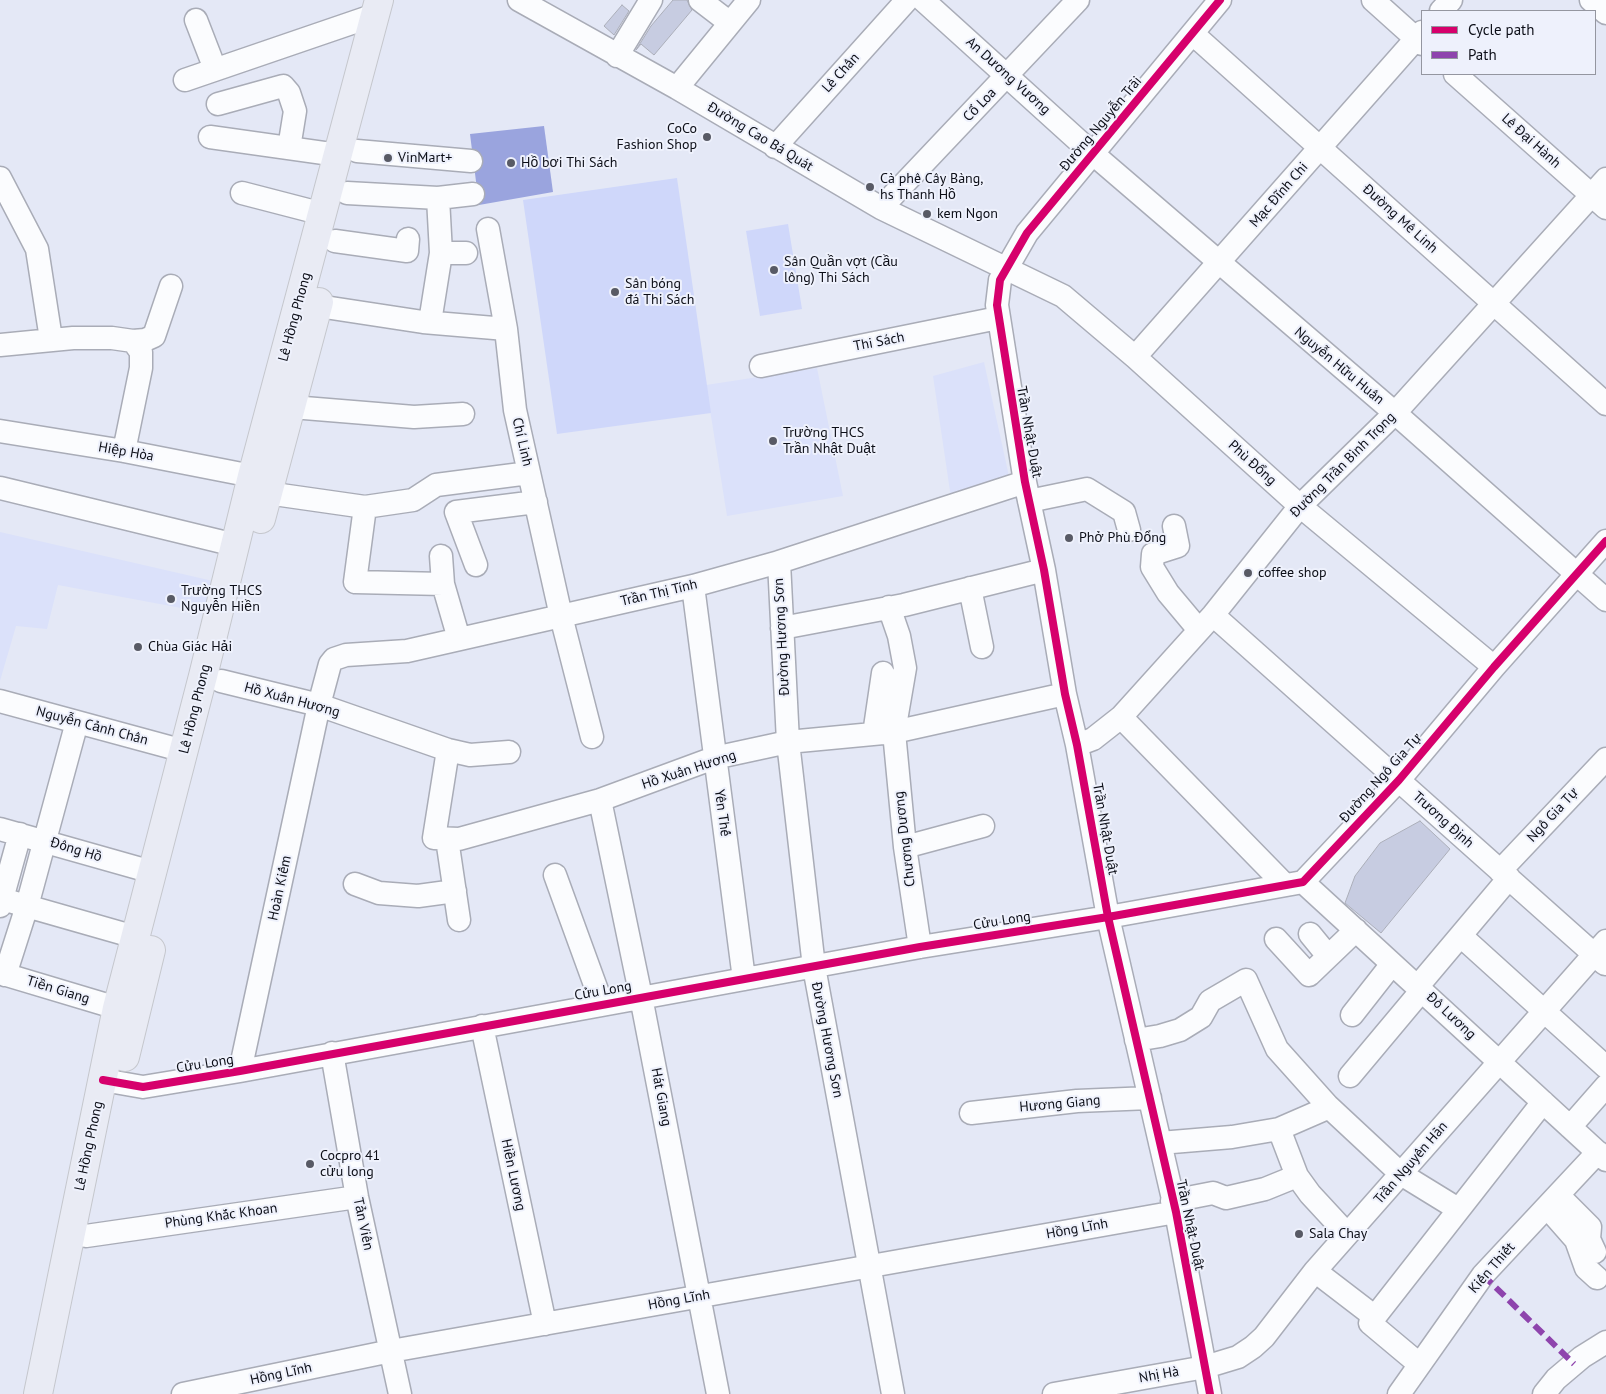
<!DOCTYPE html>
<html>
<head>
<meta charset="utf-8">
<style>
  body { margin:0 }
  #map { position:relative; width:1606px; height:1394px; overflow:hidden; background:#e4e8f6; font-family:"PT Sans",sans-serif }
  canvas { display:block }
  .legend { position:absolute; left:1421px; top:10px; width:175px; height:65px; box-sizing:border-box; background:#eef1fc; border:1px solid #9496a0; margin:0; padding:6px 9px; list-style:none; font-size:15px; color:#0c0e17 }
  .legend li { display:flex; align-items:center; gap:10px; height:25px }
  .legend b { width:25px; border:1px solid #9496a0 }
</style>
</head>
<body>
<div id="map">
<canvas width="1606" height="1394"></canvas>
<ul class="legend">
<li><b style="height:6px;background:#d6006c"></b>Cycle path</li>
<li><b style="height:6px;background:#8e44ad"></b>Path</li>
</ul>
</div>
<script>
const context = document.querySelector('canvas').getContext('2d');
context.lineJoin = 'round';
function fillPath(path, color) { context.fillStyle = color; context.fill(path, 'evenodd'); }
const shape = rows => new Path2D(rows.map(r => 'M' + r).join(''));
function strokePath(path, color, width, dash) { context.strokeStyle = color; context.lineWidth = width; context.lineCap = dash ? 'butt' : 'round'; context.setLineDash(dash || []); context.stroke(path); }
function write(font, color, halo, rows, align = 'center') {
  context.font = font + ' "PT Sans",sans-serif'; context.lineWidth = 4; context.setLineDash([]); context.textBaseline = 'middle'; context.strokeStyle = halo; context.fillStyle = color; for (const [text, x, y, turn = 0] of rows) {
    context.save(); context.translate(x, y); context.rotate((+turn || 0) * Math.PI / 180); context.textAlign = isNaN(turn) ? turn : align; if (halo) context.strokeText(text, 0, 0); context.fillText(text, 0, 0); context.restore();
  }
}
fillPath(shape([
  [984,362,1010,481,951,498,933,376],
  [817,368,843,496,727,516,706,385],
  [0,532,213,581,208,613,58,585,47,629,16,626,0,681]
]), '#dbe1fa');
fillPath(shape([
  [677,178,711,413,557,434,523,200],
  [788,224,802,309,760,316,746,231]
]), '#cfd7fa');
fillPath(shape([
  [544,126,553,192,479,205,470,134]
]), '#9aa4de');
const building = shape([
  [673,0,687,0,692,10,654,55,641,44,636,50,651,26,673,0],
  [622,5,629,11,614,35,604,26,622,5],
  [1420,821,1450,849,1381,933,1345,903,1355,876,1380,843,1420,821]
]);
fillPath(building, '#c7cce1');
strokePath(building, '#abaeb9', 1);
const minor = shape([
  [519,0,677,88,881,208,1063,296,1135,357,1300,506,1494,667],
  [700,0,730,23],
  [923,0,1092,153,1395,413,1606,600],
  [1373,0,1422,44],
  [1591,0,1606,13],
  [1441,11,1451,0],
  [196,20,215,69],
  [1193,34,1606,404],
  [617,56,651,0],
  [1455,74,1606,208],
  [185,80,375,15],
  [677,88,749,0],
  [218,104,283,86,289,93,295,111,289,148],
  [210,137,338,155],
  [775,147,907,0],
  [357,151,471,161],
  [0,178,37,249,51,339],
  [242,193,323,214],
  [347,193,438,198,473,194],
  [881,208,1078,0],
  [488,229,506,329],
  [335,241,407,251,408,239],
  [441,253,466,253],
  [318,306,423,322,506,329,515,410,561,616,592,737],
  [430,322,441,253,438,198],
  [133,341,145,340,154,336,171,286],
  [0,345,73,338,112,338,133,341,141,352,141,368,124,451],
  [1135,357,1422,32],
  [761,366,998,318],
  [292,407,414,417,463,414],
  [0,431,124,451,252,476],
  [0,488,235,545],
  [267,493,365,507,413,500,436,485,529,473],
  [1029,501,1087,489,1124,512,1129,530],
  [365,507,355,582,443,584],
  [1174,526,1178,546,1153,554,1152,567,1168,593,1199,630],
  [441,556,443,584,459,639],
  [779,562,788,742,814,967,893,1394],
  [476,565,456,512,536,502],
  [693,586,744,979],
  [970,588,982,647],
  [889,607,899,636,905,668,894,732,905,847,920,947],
  [1213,615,1605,964],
  [782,628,904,605,1044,570],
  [221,681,319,705,448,750,470,755,509,752],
  [0,701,184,751],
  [1121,717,1285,885],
  [874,734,883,673],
  [1077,745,1093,739,1121,717,1213,615,1300,506,1395,413,1606,179],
  [448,750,434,838,459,839,600,800,714,758,788,742,894,732,1065,694],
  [600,800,641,997,718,1394],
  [0,829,152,872],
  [447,839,459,920],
  [905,847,983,826],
  [1500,871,1606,759],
  [555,875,602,1004],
  [1303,882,1606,1160],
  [355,884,379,893,418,896,455,891],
  [2,899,135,937],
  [0,906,20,834],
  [1310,934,1328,956],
  [1461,936,1606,1067],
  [1276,939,1309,975,1356,930],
  [0,973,117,1008],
  [5,975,27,906,77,722],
  [1418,986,1509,878],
  [1352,1015,1392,964],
  [482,1026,545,1324],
  [1136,1040,1160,1036,1180,1030,1201,1017,1210,1001,1246,980,1277,1049,1328,1106,1401,1174,1458,1209],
  [332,1053,357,1197,400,1394],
  [240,1071,319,705,330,664,334,659,346,655,407,651,693,586,779,562,1025,482],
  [1350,1076,1422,990],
  [103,1080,143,1087,240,1071,920,947,1108,917,1303,882,1399,780,1494,667,1606,541],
  [971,1113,1077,1101,1150,1098],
  [1570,1127,1606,1086],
  [1279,1129,1297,1176,1310,1194,1347,1234],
  [1160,1143,1232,1137,1279,1129,1325,1109,1328,1106],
  [1558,1195,1590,1227,1589,1239,1595,1252],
  [1172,1201,1213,1193,1226,1198,1265,1189,1297,1176],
  [1547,1207,1576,1240,1586,1268,1597,1278],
  [86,1236,357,1197],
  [1315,1271,1375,1317],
  [1419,1364,1370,1323,1543,1102],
  [183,1394,391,1351,1176,1212],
  [1054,1394,1205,1367,1238,1357,1253,1347,1264,1337,1315,1271,1606,941],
  [1210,1394,1176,1212,1108,917,1077,745,1065,694,1044,570,1025,482,997,305,1000,280,1027,233,1220,0],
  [1399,1394,1483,1275,1598,1152],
  [1544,1394,1556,1379,1582,1357,1606,1342]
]);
const major = shape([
  [261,519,319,302],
  [125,1057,151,950],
  [38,1394,117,1008,203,676,252,476,379,0]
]);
strokePath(minor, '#a9acb7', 25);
strokePath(major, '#c5c7cd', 30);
strokePath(minor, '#fbfcfe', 22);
strokePath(major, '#e9ebf4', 28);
strokePath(shape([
  [1483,1275,1574,1364]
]), '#8e44ad', 6, [12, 6]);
strokePath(shape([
  [103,1080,143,1087,240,1071,920,947,1108,917,1303,882,1399,780,1494,667,1606,541],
  [1210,1394,1176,1212,1108,917,1077,745,1065,694,1044,570,1025,482,997,305,1000,280,1027,233,1220,0]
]), '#d6006c', 8);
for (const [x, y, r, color] of [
  [707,137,5,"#585a65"],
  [388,158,5,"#585a65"],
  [511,163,5,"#585a65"],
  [870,187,5,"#585a65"],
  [927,214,5,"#585a65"],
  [774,270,5,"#585a65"],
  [615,292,5,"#585a65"],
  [773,441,5,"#585a65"],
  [1069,538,5,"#585a65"],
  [1248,573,5,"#585a65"],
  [171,599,5,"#585a65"],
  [138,647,5,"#585a65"],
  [310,1164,5,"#585a65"],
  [1299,1234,5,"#585a65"]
]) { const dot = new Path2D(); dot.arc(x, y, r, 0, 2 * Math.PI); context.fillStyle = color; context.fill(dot); strokePath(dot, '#eef1fc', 2); }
write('14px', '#0c0e17', '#eef1fc', [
  ["Lê Chân",841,73,-48],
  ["An Dương Vương",1008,76,42],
  ["Cổ Loa",980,105,-46],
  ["Đường Nguyễn Trãi",1101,124,-50],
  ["Đường Cao Bá Quát",760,137,31],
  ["Lê Đại Hành",1531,141,42],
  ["Mạc Đĩnh Chi",1279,195,-49],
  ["Đường Mê Linh",1400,219,42],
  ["Lê Hồng Phong",295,317,-75],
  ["Thi Sách",879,342,-11],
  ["Nguyễn Hữu Huân",1339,366,40],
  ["Trần Nhật Duật",1029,432,80],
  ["Chí Linh",522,442,77],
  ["Hiệp Hòa",126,452,10],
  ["Phù Đổng",1252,463,42],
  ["Đường Trần Bình Trọng",1343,465,-45],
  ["Trần Thị Tính",659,593,-13],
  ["Đường Hương Sơn",782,637,-93],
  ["Hồ Xuân Hương",292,700,15],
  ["Lê Hồng Phong",195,709,-76],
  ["Nguyễn Cảnh Chân",92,726,15],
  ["Hồ Xuân Hương",689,770,-18],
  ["Đường Ngô Gia Tự",1381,778,-48],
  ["Yên Thế",722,813,82],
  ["Ngô Gia Tự",1553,815,-47],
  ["Trương Định",1443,820,42],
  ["Trần Nhật Duật",1105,829,80],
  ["Chương Dương",905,839,-97],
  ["Đông Hồ",76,850,17],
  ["Hoàn Kiếm",280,888,-78],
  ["Cửu Long",1002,921,-9],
  ["Tiền Giang",58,990,17],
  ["Cửu Long",603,991,-10],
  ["Đô Lương",1451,1016,43],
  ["Đường Hương Sơn",827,1040,79],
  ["Cửu Long",205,1064,-9],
  ["Hát Giang",661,1097,79],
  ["Hương Giang",1060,1104,-5],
  ["Lê Hồng Phong",89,1146,-78],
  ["Trần Nguyên Hãn",1411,1163,-49],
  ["Hiền Lương",513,1175,78],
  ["Phùng Khắc Khoan",221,1216,-8],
  ["Tản Viên",363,1224,78],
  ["Trần Nhật Duật",1190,1225,78],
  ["Hồng Lĩnh",1077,1229,-10],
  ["Kiến Thiết",1492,1268,-49],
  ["Hồng Lĩnh",679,1300,-10],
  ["Hồng Lĩnh",281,1374,-12],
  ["Nhị Hà",1159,1375,-10]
]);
write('14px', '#0c0e17', '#eef1fc', [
  ["CoCo",697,129,"right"],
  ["Fashion Shop",697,145,"right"],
  ["VinMart+",398,158],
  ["Hồ bơi Thi Sách",521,163],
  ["Cà phê Cây Bàng,",880,179],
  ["hs Thanh Hồ",880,195],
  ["kem Ngon",937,214],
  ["Sân Quần vợt (Cầu",784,262],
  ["lông) Thi Sách",784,278],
  ["Sân bóng",625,284],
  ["đá Thi Sách",625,300],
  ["Trường THCS",783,433],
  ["Trần Nhật Duật",783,449],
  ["Phở Phù Đổng",1079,538],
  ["coffee shop",1258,573],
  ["Trường THCS",181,591],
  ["Nguyễn Hiền",181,607],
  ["Chùa Giác Hải",148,647],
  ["Cocpro 41",320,1156],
  ["cửu long",320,1172],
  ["Sala Chay",1309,1234]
], 'left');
</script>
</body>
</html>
